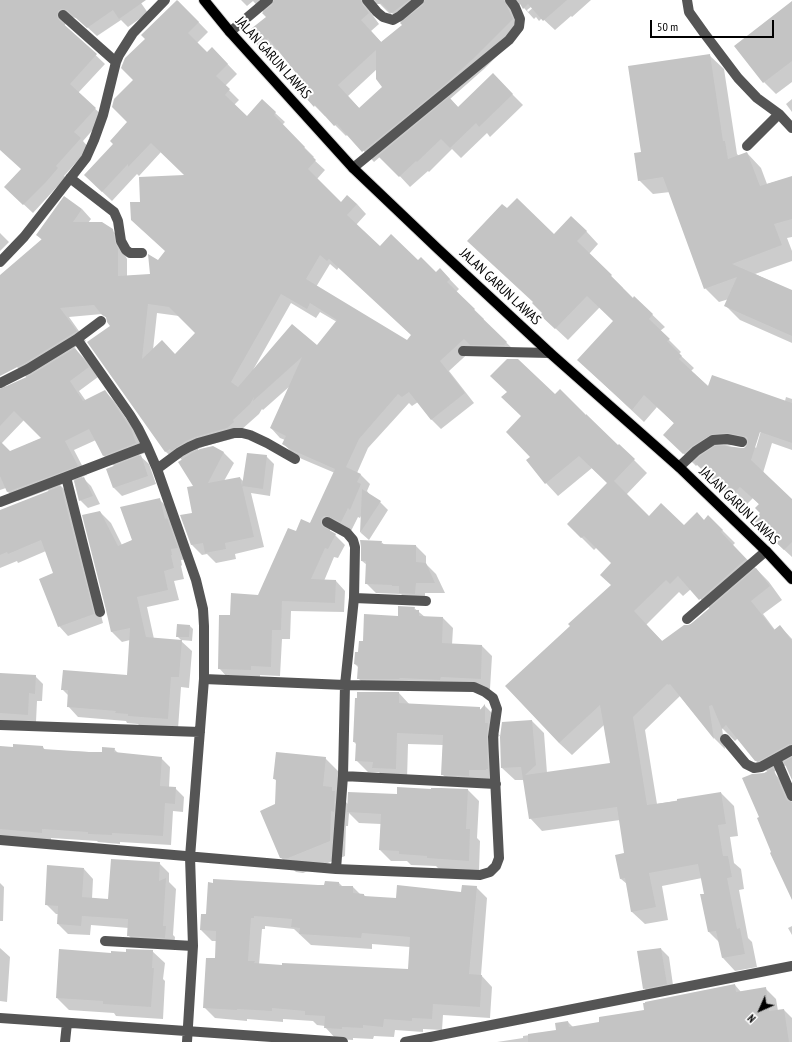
<!DOCTYPE html>
<html>
<head>
<meta charset="utf-8">
<style>
  body { margin:0 }
  #map { position:relative; width:792px; height:1042px; overflow:hidden; background:#fff; font-family:"PT Sans Narrow",sans-serif }
  canvas { display:block }
  .north { position:absolute; left:740px; top:990px; width:40px; height:40px; -webkit-text-stroke:3px #fff; paint-order:stroke; rotate:225deg; font-size:11px; font-weight:700; line-height:16px; text-align:center; color:#000 }
  .north::after { content:''; display:block; margin:auto; width:14px; height:18px; background:#000; clip-path:polygon(50% 0,100% 100%,50% 72%,0 100%) }
  .scale { position:absolute; left:650px; top:20px; width:124px; height:18px; box-sizing:border-box; border:2px solid #000; border-top:0; padding-left:5px; font-size:12px; line-height:14px; white-space:nowrap; color:#000; -webkit-text-stroke:3px #fff; paint-order:stroke }
</style>
</head>
<body>
<div id="map">
<canvas width="792" height="1042"></canvas>
<div class="north">N</div>
<div class="scale">50 m</div>
</div>
<script>
const context = document.querySelector('canvas').getContext('2d');
context.lineJoin = 'round';
function fillPath(path, color) { context.fillStyle = color; context.fill(path, 'evenodd'); }
const shape = rows => new Path2D(rows.map(r => 'M' + r).join(''));
function strokePath(path, color, width, dash) { context.strokeStyle = color; context.lineWidth = width; context.lineCap = dash ? 'butt' : 'round'; context.setLineDash(dash || []); context.stroke(path); }
function write(font, color, halo, rows, align = 'center') {
  context.font = font + ' "PT Sans Narrow",sans-serif'; context.lineWidth = 4; context.setLineDash([]); context.textBaseline = 'middle'; context.strokeStyle = halo; context.fillStyle = color; for (const [text, x, y, turn = 0] of rows) {
    context.save(); context.translate(x, y); context.rotate((+turn || 0) * Math.PI / 180); context.textAlign = isNaN(turn) ? turn : align; if (halo) context.strokeText(text, 0, 0); context.fillText(text, 0, 0); context.restore();
  }
}
fillPath(shape([
  [0,0,139,0,148,13,128,27,121,20,97,36,77,18,70,17,66,20,65,26,105,64,78,93,104,117,83,141,89,148,64,176,66,177,54,190,33,213,5,187,22,169,0,149],
  [241,0,591,0,572,17,571,16,555,30,542,18,539,21,536,17,534,19,524,8,522,4,517,5,523,30,484,69,450,99,459,108,493,75,523,105,490,137,487,133,461,158,452,149,429,172,428,171,410,187,381,156,374,162,348,134,346,136,326,116,325,116,315,106,290,79,297,73,278,49,270,56,259,45,268,17,264,13,253,1,247,6],
  [376,4,380,4,390,14,392,13,403,25,382,43,371,31,379,24,371,13,371,8],
  [535,4,536,5,528,12,527,10],
  [377,69,384,87,360,109,348,96],
  [178,1,208,32,197,43,207,53,212,48,237,74,225,86,239,100,234,105,247,117,262,101,285,122,282,125,314,157,312,158,325,170,317,179,341,203,357,204,366,214,356,225,380,247,418,261,436,273,440,269,459,289,456,292,484,319,483,320,516,352,474,348,449,371,474,403,441,429,431,419,418,402,412,406,409,403,368,448,357,473,361,475,370,484,367,491,370,495,380,502,388,510,369,540,361,533,362,514,360,518,358,517,351,531,330,529,330,532,335,535,345,545,338,558,334,557,324,581,336,581,345,591,344,612,291,611,290,639,282,639,280,676,260,675,260,679,228,678,219,668,231,616,259,596,297,532,310,524,335,473,302,459,293,454,284,444,285,440,280,438,271,428,290,386,263,410,262,409,259,414,241,430,236,438,205,446,198,449,198,451,213,447,224,453,234,463,224,481,240,478,244,482,266,456,274,464,270,496,251,493,264,547,235,554,236,559,216,563,207,554,202,555,192,545,194,487,182,460,180,458,176,461,166,452,89,342,111,326,108,319,102,314,69,317,86,341,74,348,85,359,98,377,79,391,86,401,105,391,114,401,141,440,145,453,139,455,149,464,156,484,122,496,114,488,114,466,103,455,96,440,74,450,87,475,82,477,91,486,100,504,88,508,80,500,74,480,60,485,71,496,103,623,68,636,59,626,55,574,46,551,18,563,17,561,0,568,0,511,49,492,48,490,18,501,8,492,6,488,0,490,0,381,6,387,27,378,17,367,0,346,0,276,42,240,37,235,82,209,91,219,88,223,112,230,122,240,124,253,127,259,127,276,151,275,158,261,166,251,141,202,186,176,161,152,139,176,137,174,112,201,95,185,115,144,128,122,134,80,146,39],
  [330,264,337,270,339,267,412,335,407,342,316,287],
  [291,303,316,318,320,312,337,322,318,346,253,370],
  [157,313,179,316,196,333,175,356,153,350],
  [24,420,42,438,10,452,1,444],
  [792,3,792,82,776,94,764,82],
  [709,55,724,69,737,154,739,156,747,153,761,168,767,184,792,177,792,237,787,238,792,251,792,261,755,274,792,291,792,343,740,320,726,306,729,299,719,302,705,288,670,192,653,194,639,180,642,153],
  [792,99,792,112,786,104],
  [507,209,555,235,586,231,598,244,589,254,623,288,622,289,633,299,634,297,665,327,660,331,681,352,679,354,694,368,691,371,709,387,785,401,786,397,792,399,792,450,772,443,763,473,792,501,792,557,766,533,759,504,753,498,743,508,698,464,696,466,677,447,675,424,657,407,644,422,578,360,614,321,600,307,568,340,554,327,544,313],
  [760,427,762,427,756,448,754,446],
  [741,444,748,446,745,449,725,446],
  [0,233,9,242,0,251],
  [555,396,618,446,619,445,647,473,626,495,649,517,684,527,704,521,708,516,735,543,733,545,769,582,782,600,763,614,775,630,780,626,792,639,792,762,772,773,769,773,756,761,738,738,735,741,722,728,725,749,714,738,680,696,645,730,657,804,721,793,734,806,738,836,730,837,734,863,741,869,744,889,739,890,748,938,752,942,757,967,735,971,723,958,720,943,709,932,705,895,702,878,662,886,668,920,645,924,632,912,627,884,621,879,625,854,620,820,542,831,530,818,524,780,515,780,502,768,532,721,544,733,547,773,611,764,604,725,572,755,559,743,571,626,612,585,613,563,597,547,594,550,568,524,608,483,592,468,558,496,546,483,532,457],
  [691,589,710,609,688,626,663,642,646,625,679,592,683,596],
  [159,499,170,510,188,559,181,560,182,565,181,566,184,579,174,581,179,600,147,607,154,639,181,641,192,651,189,688,181,687,178,729,140,726,138,724,127,723,126,721,78,717,68,706,69,696,62,689,128,677,130,640,122,642,112,632,100,512,111,523,122,545,133,540],
  [381,542,385,545,416,546,426,556,426,564,436,574,445,593,425,593,425,604,410,603,401,594,376,593,366,583,367,565,362,561],
  [414,608,425,617,443,618,453,628,452,645,482,646,492,656,490,689,450,687,368,688,358,678,359,668,355,664,364,642,399,617],
  [189,625,193,629,192,641,181,640,177,636],
  [0,674,35,676,43,684,42,701,37,701,36,722,0,726],
  [399,693,410,705,479,708,481,710,485,706,496,717,496,731,500,736,499,736,498,749,497,780,454,786,442,774,443,745,408,744,407,780,385,779,379,772,368,772,356,760,357,745,354,742],
  [0,747,43,747,45,750,89,752,103,753,114,749,119,754,161,758,170,767,169,788,175,788,184,797,183,812,173,811,171,845,120,842,120,844,98,842,97,841,51,838,51,841,0,837],
  [325,758,340,773,338,794,348,804,398,795,468,790,479,801,477,838,480,841,479,871,439,869,436,866,411,865,407,861,391,861,380,850,381,824,359,823,349,813,348,826,346,826,345,856,303,873,296,872,280,857,276,805,277,781,274,779],
  [775,774,784,783,792,802,792,898,772,853,760,818],
  [159,863,169,873,169,882,176,889,173,935,175,937,174,947,138,945,128,935,129,928,91,925,90,935,68,934,58,924,59,914,56,914,46,904,84,869,93,879,92,899,109,900],
  [0,883,4,887,3,921,0,921],
  [339,883,343,887,353,887,360,894,364,895,366,897,397,899,462,893,476,887,487,898,481,975,492,987,490,1018,443,1015,442,1030,423,1029,423,1032,395,1030,394,1037,374,1036,373,1039,353,1038,353,1040,336,1039,325,1027,325,1026,317,1025,313,1021,283,1019,283,1022,247,1019,247,1021,215,1018,204,1007,216,960,217,941,212,941,201,930,207,915],
  [265,926,294,929,311,945,372,949,372,944,410,947,409,970,259,965,262,929,265,929],
  [792,926,792,935,788,928],
  [0,948,10,957,7,1002,0,1001],
  [661,949,669,957,674,992,652,996,644,988],
  [152,951,165,963,163,979,165,981,163,1019,116,1016,114,1013,69,1010,57,998,112,954],
  [735,985,741,992,765,988,776,999,778,1011,784,1010,792,1018,792,1042,497,1042,523,1038,523,1036,557,1031,568,1022,573,1027,601,1023]
]), '#0003');
fillPath(shape([
  [0,0,146,0,119,19,113,10,87,28,67,10,61,9,58,11,57,17,59,20,97,54,70,84,96,108,74,132,81,138,56,166,58,168,46,182,23,205,4,187,21,169,0,150],
  [177,0,199,22,188,33,207,52,212,47,228,64,216,76,230,89,225,95,247,116,262,99,276,112,274,115,305,147,304,148,316,160,308,169,341,202,347,195,357,204,347,215,380,246,391,234,418,260,421,257,436,272,440,268,450,279,447,282,475,309,474,310,507,342,504,345,470,345,464,339,440,361,465,393,431,420,409,392,402,397,398,394,359,439,346,467,361,474,357,482,361,484,350,510,348,508,341,522,327,516,324,516,321,519,321,523,322,526,336,534,328,549,325,548,311,579,336,580,335,603,282,601,281,630,272,630,271,667,251,666,251,670,218,669,219,615,230,615,231,593,258,595,288,528,296,531,301,519,310,523,335,469,292,450,282,444,286,436,270,428,302,357,253,401,254,397,250,404,233,420,234,422,227,428,195,437,186,441,171,451,170,449,165,452,87,342,110,326,107,322,106,317,102,315,94,305,60,308,77,331,25,363,0,376,0,275,42,239,36,235,64,196,82,209,73,222,102,222,113,229,115,242,118,249,118,276,150,274,148,254,158,260,165,251,131,220,130,202,140,202,139,177,184,175,151,143,128,167,128,164,102,192,84,175,113,144,110,141,127,122,112,107,114,99,133,80,121,68,125,58,145,39,141,35],
  [320,255,327,261,329,259,411,335,407,340,306,279],
  [281,294,307,309,310,303,337,320,317,345,292,324,238,387,231,382],
  [148,304,169,307,195,333,175,354,162,340,142,359],
  [274,0,361,0,362,4,369,13,361,20,381,42,402,25,400,23,423,5,425,0,504,0,513,19,474,58,442,87,362,152,337,124,334,126,315,105,314,107,289,79,296,73,268,38,258,46,247,32,266,17,262,13,272,5],
  [376,50,376,79,382,87,359,108,338,85],
  [375,0,409,0,392,13,390,12,381,3,379,4],
  [518,0,567,0,543,21,528,4,523,9],
  [792,1,792,61,763,83,734,46],
  [710,54,723,141,725,141,728,159,747,152,760,186,792,176,792,219,774,224,782,245,732,264,792,290,792,336,724,306,737,277,704,289,663,177,638,181,634,153,641,152,628,66],
  [493,73,513,94,479,127,476,123,450,148,441,139,417,162,416,161,399,177,378,156,449,97,458,107],
  [517,198,554,234,571,216,587,231,577,241,612,275,611,276,633,298,634,296,653,314,649,319,670,339,667,341,682,356,679,359,708,386,712,375,792,403,792,443,760,432,751,460,792,499,792,542,784,550,753,520,760,513,755,508,759,504,740,487,730,497,694,462,700,456,715,446,727,446,741,448,744,448,748,444,748,440,747,437,743,436,728,433,712,434,692,446,683,454,663,435,674,423,644,395,632,410,577,360,613,321,587,296,555,329,540,315,542,313,532,303,533,302,467,241,502,204,507,208],
  [75,348,89,367,70,381,83,401,105,390,131,429,136,443,103,456,89,429,65,441,78,466,7,492,0,476,0,441,10,451,41,438,14,411,0,426,0,389,31,375],
  [507,359,518,359,555,394,560,389,586,415,586,414,618,445,619,444,635,459,614,481,649,516,661,503,684,525,697,512,704,520,708,515,723,530,721,532,746,559,699,600,678,576,670,584,666,580,634,611,662,641,684,625,688,625,691,624,756,568,770,586,751,601,774,630,780,625,792,641,792,744,789,744,759,761,755,761,726,725,722,729,712,705,709,706,714,739,670,684,669,685,667,684,633,717,647,805,677,801,677,799,721,792,726,824,718,825,723,856,728,856,732,877,727,878,737,929,740,928,745,954,722,958,716,931,708,932,700,894,704,894,698,864,649,873,656,907,631,912,625,878,620,879,615,855,624,853,617,807,529,819,521,767,501,768,500,737,502,722,532,720,536,765,525,775,610,763,600,705,559,743,505,686,570,626,568,624,611,585,600,575,611,563,584,536,581,538,567,524,607,483,579,456,545,484,526,460,530,457,506,432,521,416,501,397,507,392,490,376],
  [213,446,224,452,208,483,240,477,254,537,225,543,226,549,205,553,203,543,191,545,180,515,192,513,187,487,193,486,178,462,192,453,200,449],
  [247,453,267,455,263,489,242,486],
  [141,455,148,476,113,488,106,469],
  [84,477,93,496,79,501,74,481],
  [61,486,94,614,58,627,39,579,53,573,41,540,8,554,7,552,0,555,0,510],
  [362,489,381,501,360,533],
  [160,498,165,519,167,518,178,548,171,549,172,555,171,555,174,568,164,571,168,590,137,597,146,637,182,640,179,677,171,677,168,719,128,716,128,714,115,713,116,711,67,707,68,690,61,690,63,670,127,675,130,628,111,632,106,610,82,515,100,511,118,546,132,540,120,507],
  [360,540,382,541,381,544,416,545,416,562,426,563,435,583,416,583,415,594,399,593,399,586,392,586,392,585,365,584,366,561,361,561,361,547],
  [398,606,415,607,414,610,419,610,419,616,443,617,442,643,482,645,481,679,441,677,440,680,400,678,399,679,357,679,358,665,354,664,355,652,358,652,359,641,363,641,364,614,398,616],
  [177,624,190,625,189,637,176,637],
  [0,673,36,675,35,694,29,693,28,715,0,713],
  [357,692,399,692,399,703,480,707,480,710,485,704,485,723,488,723,487,737,488,769,486,769,486,770,469,770,469,776,441,775,443,735,397,733,396,769,372,768,373,762,355,761,356,742,353,742,355,698,357,698],
  [13,744,43,746,43,749,89,752,102,752,102,747,115,748,114,752,162,757,160,786,176,787,175,804,165,803,163,836,112,833,112,835,88,834,88,832,42,829,42,833,0,829,0,746,13,747],
  [276,752,326,757,323,786,332,787,332,791,335,791,334,812,331,811,330,841,288,858,280,858,260,811,275,804,276,779,273,779],
  [792,757,792,780,784,762],
  [773,768,786,799,788,801,792,802,792,900,770,853,771,852,757,818,759,817,742,778,752,774,764,773],
  [397,787,431,789,431,788,441,788,468,789,466,829,470,829,469,861,427,858,427,856,399,854,399,851,379,850,381,814,347,812,348,792,397,794],
  [111,859,160,862,159,881,166,878,163,926,166,926,165,938,127,936,128,919,82,916,81,926,57,924,58,906,45,905,47,865,84,868,82,897,108,899],
  [213,879,318,885,324,885,325,881,339,882,339,886,353,886,353,893,364,894,364,896,396,898,397,885,461,892,462,885,477,886,469,974,482,975,480,1007,433,1004,432,1019,412,1018,412,1021,384,1019,383,1027,363,1025,363,1028,342,1027,342,1029,324,1028,325,1016,305,1015,305,1011,272,1008,272,1011,237,1009,237,1010,203,1008,206,958,215,958,216,931,200,930,201,914,206,914,208,882,213,883],
  [254,916,292,919,291,927,300,928,299,934,361,938,362,933,410,937,408,969,282,963,282,965,254,963,255,961,248,961,251,918,254,918],
  [661,948,667,984,643,989,637,951],
  [59,949,111,953,111,951,126,952,126,949,153,950,152,968,154,968,151,1007,103,1004,103,1001,56,998],
  [735,984,736,992,766,987,769,1011,784,1009,789,1042,528,1042,528,1034,556,1030,555,1023,568,1021,569,1027,599,1022,599,1017,644,1010,643,1003,645,1003,645,1002]
]), '#c4c4c4');
const major = shape([
  [204,0,230,32,353,168,438,249,550,353,679,467,766,551,792,579]
]);
strokePath(major, '#dbdbdb', 12);
strokePath(shape([
  [367,0,377,12,383,17,393,20,400,16,419,0],
  [687,0,689,12,704,33,738,78,757,98,779,114,792,128],
  [63,15,116,62],
  [230,32,268,0],
  [747,146,779,114],
  [353,168,509,40,519,27,520,19,515,7,510,0],
  [70,178,114,212,118,221,121,241,126,250,130,253,142,253],
  [0,262,24,237,86,158,94,140,103,115,116,62,119,55,133,33,165,0],
  [101,321,77,339,130,415,138,428,147,446,157,469,196,580,203,609,204,626,204,679,190,857,193,946,187,1042],
  [463,351,550,353],
  [0,383,28,369,77,339],
  [679,467,696,451,713,440,727,439,742,442],
  [157,469,180,452,189,447,198,443,234,433,242,433,250,435,267,443,295,459],
  [0,502,66,477],
  [327,522,347,533,353,540,355,547,354,598,345,685,343,776,336,869],
  [354,598,426,601],
  [100,612,66,477,147,446],
  [687,619,766,551],
  [0,725,200,732],
  [725,739,746,764,754,768,761,767,792,750],
  [776,759,792,796],
  [343,776,496,784],
  [0,840,336,869,480,875,490,872,496,866,499,858,493,737,497,709,493,698,485,692,474,687,345,685,204,679],
  [105,941,193,946],
  [0,1018,343,1042],
  [65,1042,67,1023],
  [405,1042,792,966]
]), '#555', 10);
strokePath(major, '#000', 10);
write('14px', '#000', '#fff', [
  ["JALAN GARUN LAWAS",273,58,48],
  ["JALAN GARUN LAWAS",500,287,43],
  ["JALAN GARUN LAWAS",739,506,44]
]);
</script>
</body>
</html>
